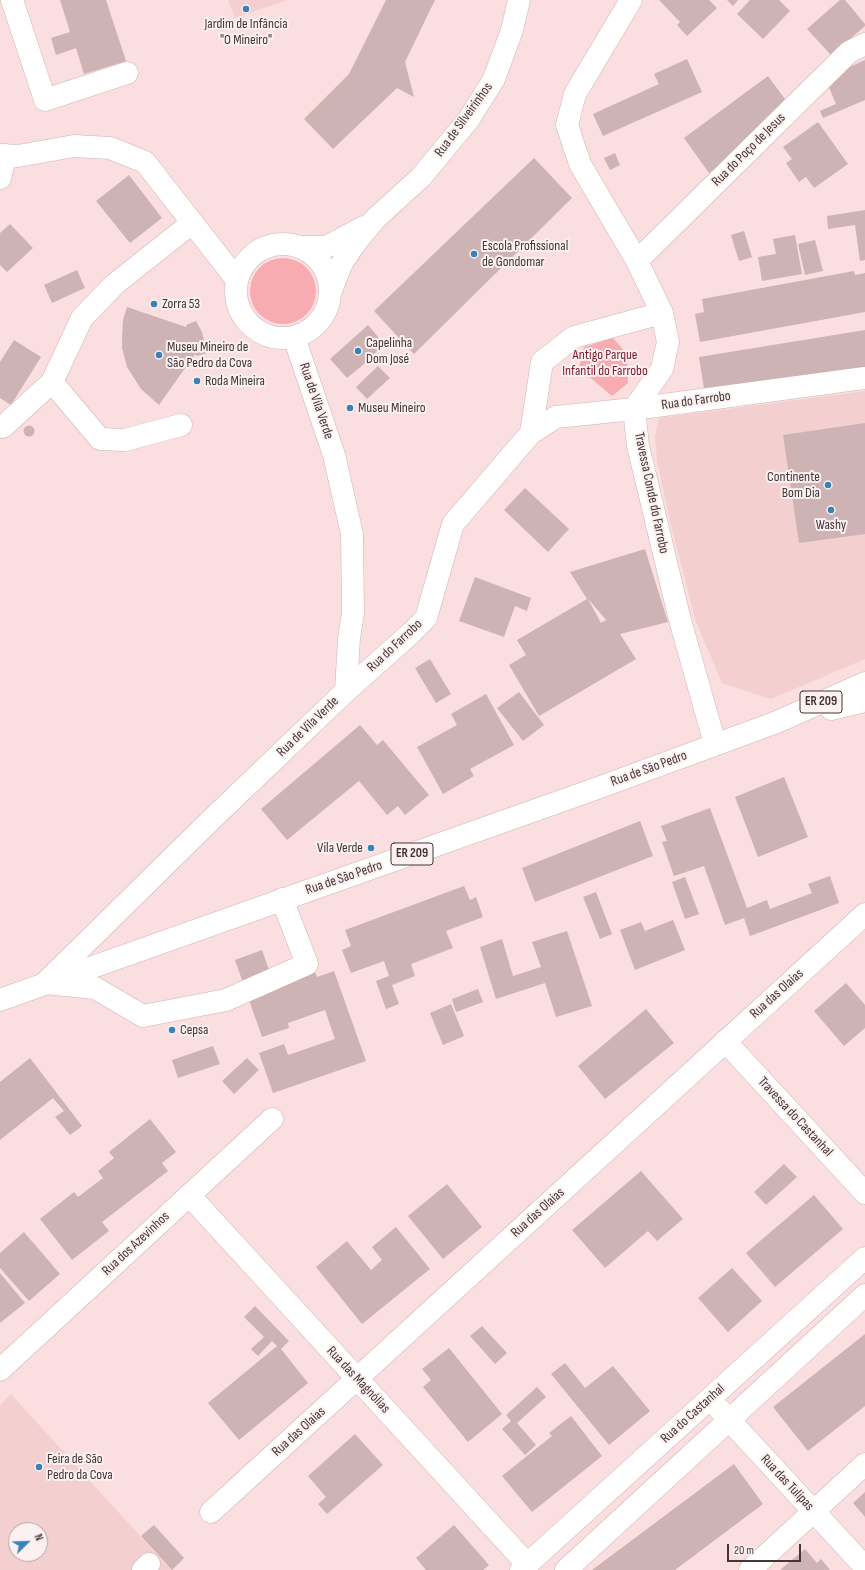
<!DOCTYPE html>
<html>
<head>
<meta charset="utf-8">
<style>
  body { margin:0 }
  #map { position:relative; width:865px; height:1570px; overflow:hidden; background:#fbdedf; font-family:"Sofia Sans Condensed",sans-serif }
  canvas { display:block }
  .north { position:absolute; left:8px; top:1522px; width:40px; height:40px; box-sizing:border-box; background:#fcf0f1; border:1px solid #b2a6a7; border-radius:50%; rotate:67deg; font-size:11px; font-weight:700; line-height:16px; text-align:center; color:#423737 }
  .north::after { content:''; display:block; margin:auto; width:14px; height:18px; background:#3882b6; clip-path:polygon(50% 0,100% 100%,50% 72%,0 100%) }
  .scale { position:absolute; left:727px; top:1544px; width:74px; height:18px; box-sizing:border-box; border:2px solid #423737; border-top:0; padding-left:5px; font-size:12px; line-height:14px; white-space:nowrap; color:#423737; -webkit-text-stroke:3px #fcf0f1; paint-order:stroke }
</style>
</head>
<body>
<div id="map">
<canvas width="865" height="1570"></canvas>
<div class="north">N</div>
<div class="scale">20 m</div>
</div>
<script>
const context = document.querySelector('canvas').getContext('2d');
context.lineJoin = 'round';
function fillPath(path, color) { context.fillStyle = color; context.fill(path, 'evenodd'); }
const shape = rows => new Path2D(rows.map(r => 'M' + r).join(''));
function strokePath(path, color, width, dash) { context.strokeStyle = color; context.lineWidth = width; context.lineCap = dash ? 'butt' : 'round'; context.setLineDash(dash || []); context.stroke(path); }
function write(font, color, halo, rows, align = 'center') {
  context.font = font + ' "Sofia Sans Condensed",sans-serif'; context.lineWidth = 4; context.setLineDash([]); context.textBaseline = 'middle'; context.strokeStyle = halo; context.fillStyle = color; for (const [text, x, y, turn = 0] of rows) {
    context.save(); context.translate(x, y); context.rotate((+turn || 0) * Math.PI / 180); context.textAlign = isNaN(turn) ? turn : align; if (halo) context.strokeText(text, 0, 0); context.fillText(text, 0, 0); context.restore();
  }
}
fillPath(shape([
  [228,0,287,0,235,18],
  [865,391,865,659,771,699,722,683,696,622,672,529,657,461,655,436,659,418],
  [11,1394,171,1570,0,1570,0,1405],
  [16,1530,40,1530,40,1554,16,1554]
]), '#f3cfd0');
fillPath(shape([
  '250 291a33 33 0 1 1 66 0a33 33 0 1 1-66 0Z',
  [613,338,627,354,628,383,612,396,579,368,584,347]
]), '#f8acb1');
fillPath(shape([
  [60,0,106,0,126,61,84,74,76,48,56,55,51,38,70,32],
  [386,0,435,0,405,62,414,97,397,88,333,149,304,119,349,74],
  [659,0,709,0,717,8,687,36,677,25,680,22],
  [727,0,738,0,733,6],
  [750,0,779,0,790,11,763,39,737,14],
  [840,0,845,0,865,24,865,26,831,55,807,29],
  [687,59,702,92,603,136,593,114,659,84,654,74],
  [865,60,865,100,823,118,820,111,836,104,825,78],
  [768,76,793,110,709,173,684,138],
  [818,122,848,164,814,188,806,177,799,182,786,163,792,159,783,147],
  [615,153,620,165,610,170,604,158],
  [534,158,572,198,414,354,374,311],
  [129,175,162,218,130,243,96,201],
  [865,210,865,260,860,261,855,225,828,229,827,216],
  [10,224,33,248,7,272,0,265,0,233],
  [744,231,752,257,739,261,731,235],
  [795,235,802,274,762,281,758,257,776,254,773,239],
  [815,240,823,271,805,275,798,244],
  [77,270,85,288,52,303,44,285],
  [854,271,855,275,865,273,865,312,700,342,695,314,704,312,702,299],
  [127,307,186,327,187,327,186,325,196,321,202,332,207,353,197,356,195,354,159,405,141,389,127,367,122,348,122,338,123,320],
  [368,325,384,344,364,364,347,378,330,359],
  [865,330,865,369,705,395,699,357],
  [14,340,41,357,11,405,0,398,0,362],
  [378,366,390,378,367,399,356,387],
  [865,423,865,534,799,543,783,435],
  '23.5 431a5.5 5.5 0 1 1 11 0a5.5 5.5 0 1 1-11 0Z',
  [525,488,569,529,548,552,504,510],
  [645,549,668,622,620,634,636,659,539,716,509,665,526,655,517,640,587,599,570,572],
  [588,599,602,615,606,620,601,623],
  [475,577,531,598,527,611,515,606,504,637,459,621],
  [430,659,451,694,436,703,415,668],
  [519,692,544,725,523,741,497,708],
  [486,694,514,745,470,769,474,776,443,794,417,747,457,725,451,714],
  [360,725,377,745,383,740,429,795,405,815,398,806,387,815,359,781,287,840,261,809],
  [784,777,808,837,758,857,735,797],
  [710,808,747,908,767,900,770,909,812,893,808,884,830,876,839,903,750,936,744,918,725,925,704,866,674,876,662,842,667,841,661,826],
  [640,821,653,856,535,902,522,868],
  [685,877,699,914,685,919,672,882],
  [464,886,470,900,476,897,483,917,446,931,453,948,411,964,415,976,392,985,399,1004,386,1009,376,981,389,976,384,961,351,973,342,950,351,946,345,930],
  [596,892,612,934,600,939,583,897],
  [673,920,685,950,635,970,620,930,641,922,645,931],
  [567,931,592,1006,556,1017,545,983,496,999,480,947,502,939,513,976,541,967,532,942],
  [262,950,275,987,315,972,317,977,334,971,366,1061,273,1093,259,1053,284,1044,288,1055,335,1039,325,1010,288,1023,289,1028,262,1037,235,960],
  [846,983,865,1005,865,1028,844,1046,814,1011],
  [478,989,483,1002,456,1012,452,999],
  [451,1004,464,1036,443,1045,430,1013],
  [646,1009,674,1043,605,1099,578,1066],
  [213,1046,220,1064,178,1078,172,1060],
  [30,1058,82,1126,70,1135,55,1117,64,1111,53,1098,0,1140,0,1082],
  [247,1058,259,1070,234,1094,222,1081],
  [150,1119,176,1152,162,1163,168,1171,102,1222,109,1231,72,1260,40,1219,74,1192,78,1197,103,1178,98,1171,114,1158,109,1152],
  [784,1164,797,1177,766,1205,754,1192],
  [641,1171,683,1219,657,1241,648,1231,605,1268,572,1230],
  [447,1184,482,1227,443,1259,408,1216],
  [814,1195,843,1229,775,1287,746,1253],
  [396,1227,430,1269,362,1324,316,1267,347,1241,371,1270,382,1260,372,1247],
  [24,1232,60,1274,29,1301,0,1268,0,1253],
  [732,1268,762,1301,728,1332,698,1298],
  [0,1273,25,1303,0,1323],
  [255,1306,289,1341,281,1349,308,1383,239,1440,208,1403,277,1346,272,1341,258,1356,251,1349,264,1337,244,1317],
  [482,1326,507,1353,495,1364,470,1336],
  [865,1334,865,1406,808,1451,773,1407],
  [449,1348,502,1414,468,1442,423,1387,431,1380,422,1369],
  [565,1363,585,1388,613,1366,650,1411,609,1445,551,1374],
  [537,1387,546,1397,517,1423,536,1445,525,1455,502,1429,511,1421,506,1415],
  [571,1416,602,1456,532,1512,502,1476,552,1436,549,1433],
  [355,1434,383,1465,327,1514,318,1504,326,1497,308,1476],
  [734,1464,763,1504,675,1570,592,1570],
  [865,1492,865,1517,853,1503],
  [154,1525,184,1558,172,1570,141,1536],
  [454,1525,489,1565,483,1570,426,1570,416,1558],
  [805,1549,817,1563,821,1559,830,1570,780,1570]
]), '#ceb3b4');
const minor = shape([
  [12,0,45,100,127,73],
  [631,0,575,94,567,125,580,164,637,261,662,313,668,342,662,369,634,409,638,446,680,620,715,744],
  [0,155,18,156,74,146,110,148,145,162,237,280],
  [0,178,6,155],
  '236 291a47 47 0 1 1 94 0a47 47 0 1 1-94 0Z',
  [300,247,326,247,364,227],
  [637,261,849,52,865,44],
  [330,293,342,263,356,242,375,219,421,177,469,119,494,79,512,30,519,0],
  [294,337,334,455,352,534,353,613,349,638,346,691],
  [52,382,100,439,125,440,181,425],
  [3,427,52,382,82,318,115,284,192,223],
  [531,433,542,362,574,337,662,313],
  [45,983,213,818,346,691,411,633,426,618,453,524,531,433,556,417,634,409,865,378],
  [45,983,95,988,143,1016,226,1000,307,964,282,899],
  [725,1041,865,1193],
  [189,1195,527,1564],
  [0,1370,272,1119],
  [720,1410,865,1567],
  [211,1512,865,914],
  [143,1570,149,1564],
  [521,1570,865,1258],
  [566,1570,865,1295],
  [750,1570,865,1464]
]);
const major = shape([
  [831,709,865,701],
  [0,1000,595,789,777,722,865,683]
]);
strokePath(minor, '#ceb3b4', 23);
strokePath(major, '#ceb3b4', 23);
strokePath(minor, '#fff', 22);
strokePath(major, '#fff', 22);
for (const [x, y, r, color] of [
  [246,9,4,"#3882b6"],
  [474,254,4,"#3882b6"],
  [154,304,4,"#3882b6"],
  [358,351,4,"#3882b6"],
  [159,355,4,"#3882b6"],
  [197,381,4,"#3882b6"],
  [350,408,4,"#3882b6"],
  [828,485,4,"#3882b6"],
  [831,510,4,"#3882b6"],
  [371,848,4,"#3882b6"],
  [172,1030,4,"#3882b6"],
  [39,1467,4,"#3882b6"]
]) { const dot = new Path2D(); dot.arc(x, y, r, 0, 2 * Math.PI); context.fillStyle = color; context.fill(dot); strokePath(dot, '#fcf0f1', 1.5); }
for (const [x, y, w] of [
  [821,702,42],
  [412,854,42]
]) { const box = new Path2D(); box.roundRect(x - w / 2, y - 11, w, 22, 3); context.fillStyle = '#fcf0f1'; context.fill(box); strokePath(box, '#423737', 1); }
write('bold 13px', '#423737', null, [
  ["ER 209",821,702],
  ["ER 209",412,854]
]);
write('14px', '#423737', '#fcf0f1', [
  ["Jardim de Infância",246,24,"center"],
  ["\"O Mineiro\"",246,40,"center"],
  ["Escola Profissional",482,246],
  ["de Gondomar",482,262],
  ["Zorra 53",162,304],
  ["Capelinha",366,343],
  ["Dom José",366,359],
  ["Museu Mineiro de",167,347],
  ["São Pedro da Cova",167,363],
  ["Roda Mineira",205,381],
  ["Museu Mineiro",358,408],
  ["Continente",820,477,"right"],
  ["Bom Dia",820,493,"right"],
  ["Washy",831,525,"center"],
  ["Vila Verde",363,848,"right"],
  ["Cepsa",180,1030],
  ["Feira de São",47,1459],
  ["Pedro da Cova",47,1475]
], 'left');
write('14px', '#423737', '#fcf0f1', [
  ["Rua de Silveirinhos",464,120,-54],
  ["Rua do Poço de Jesus",749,150,-45],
  ["Rua de Vila Verde",316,401,71],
  ["Rua do Farrobo",696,401,-8],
  ["Travessa Conde do Farrobo",651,493,78],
  ["Rua do Farrobo",395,646,-43],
  ["Rua de Vila Verde",308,727,-44],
  ["Rua de São Pedro",649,769,-20],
  ["Rua de São Pedro",344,878,-19],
  ["Rua das Olaias",777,994,-42],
  ["Travessa do Castanhal",795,1117,47],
  ["Rua das Olaias",538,1213,-42],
  ["Rua dos Azevinhos",136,1244,-43],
  ["Rua das Magnólias",358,1380,47],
  ["Rua do Castanhal",693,1414,-42],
  ["Rua das Olaias",299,1432,-42],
  ["Rua das Tulipas",787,1483,47]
]);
write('14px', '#7e182d', '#fcf0f1', [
  ["Antigo Parque",605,355],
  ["Infantil do Farrobo",605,371]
]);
</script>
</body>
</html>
